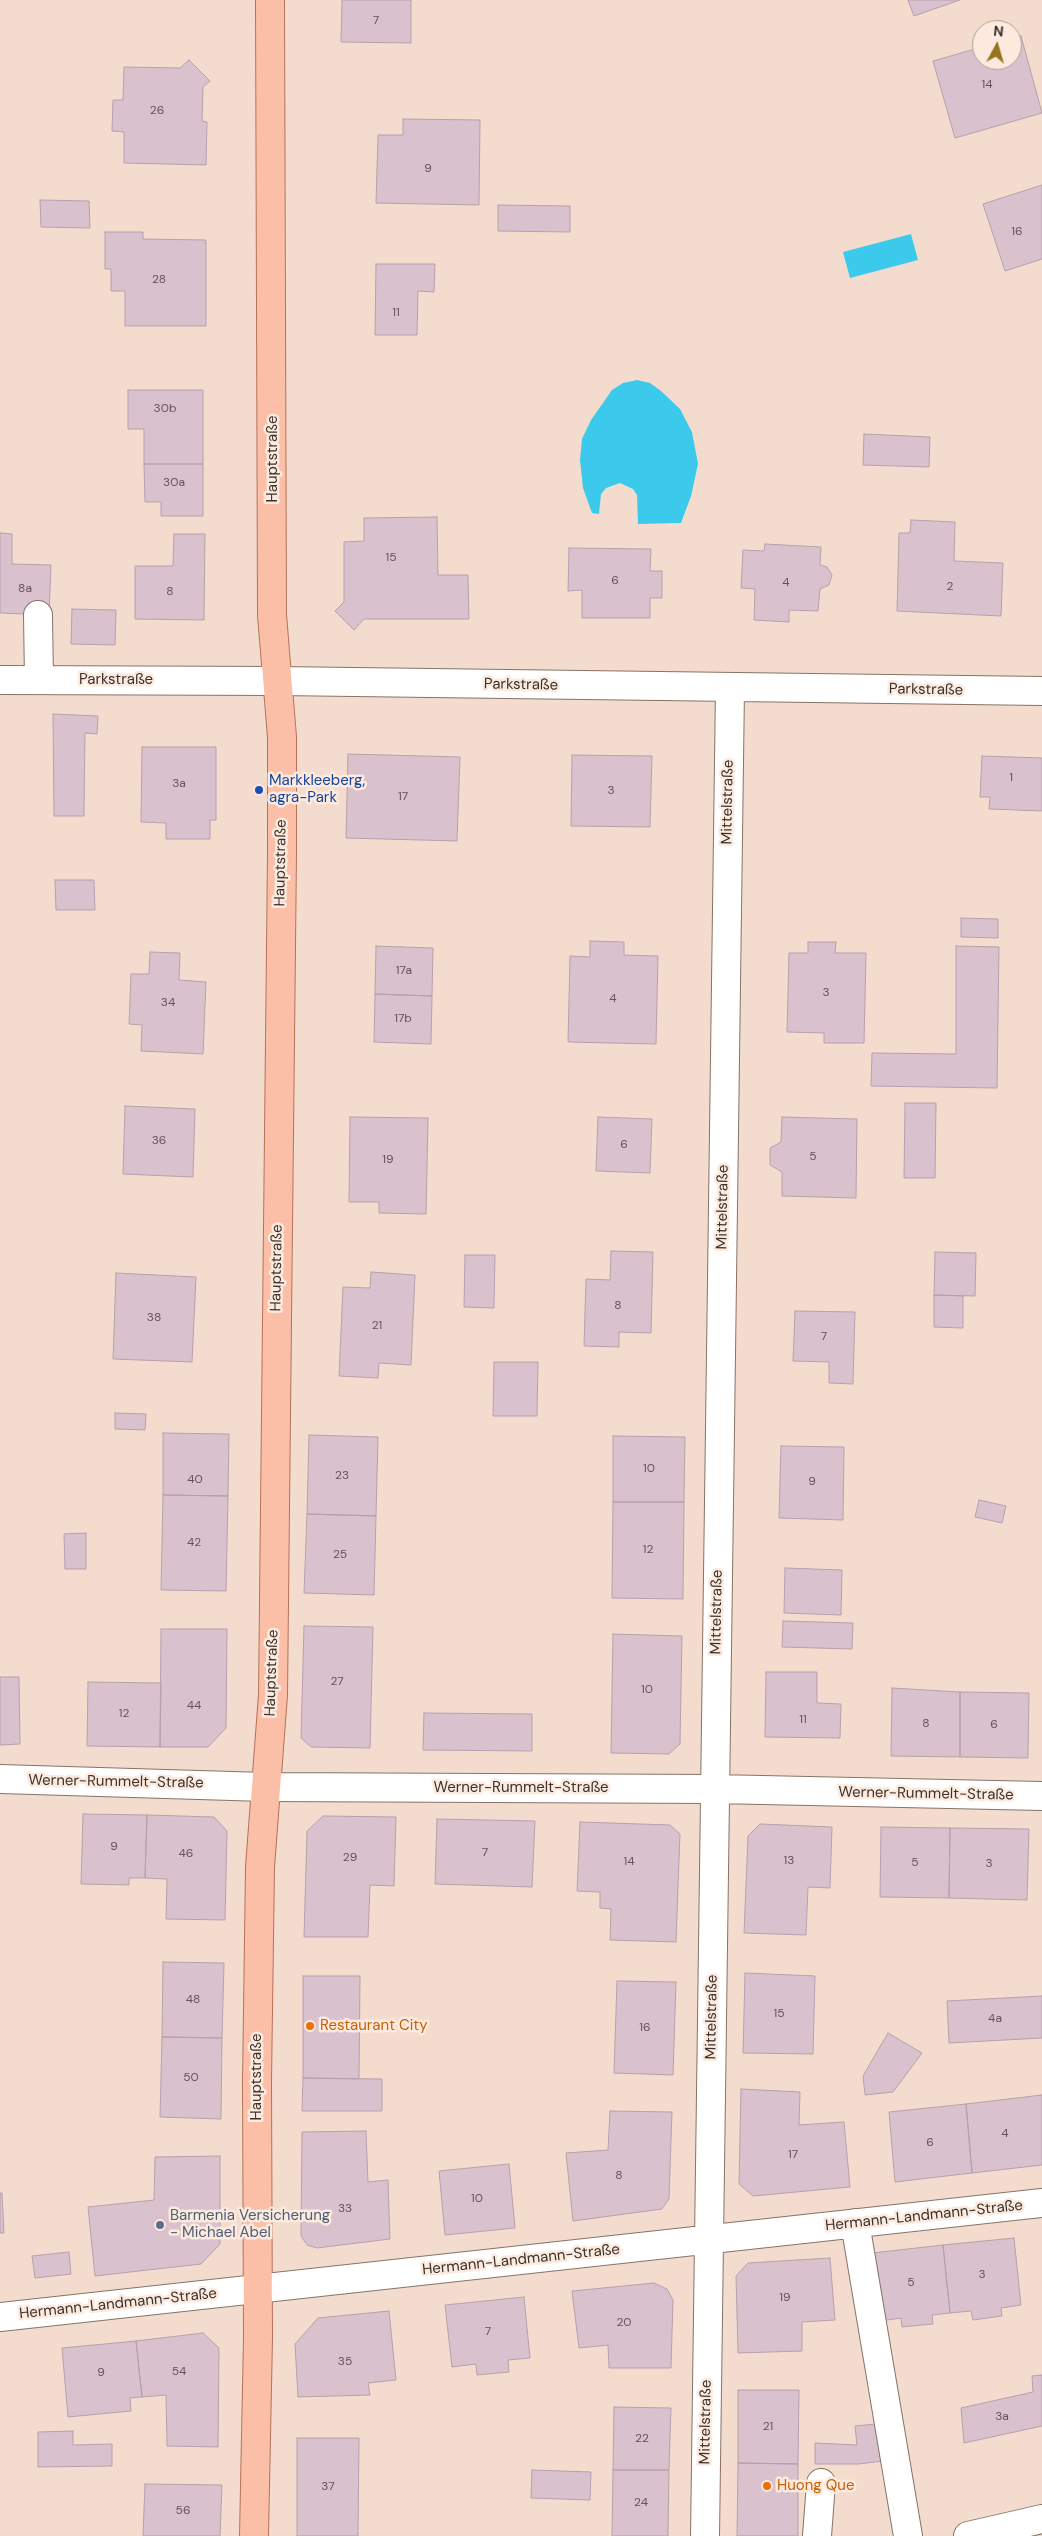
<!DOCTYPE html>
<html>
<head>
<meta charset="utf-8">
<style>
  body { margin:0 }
  #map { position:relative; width:1042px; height:2536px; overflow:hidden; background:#f3dcce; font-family:"DM Sans",sans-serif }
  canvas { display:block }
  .north { position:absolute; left:972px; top:20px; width:50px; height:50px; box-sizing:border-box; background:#fdeadf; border:1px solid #afa098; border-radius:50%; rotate:6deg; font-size:14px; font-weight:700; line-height:20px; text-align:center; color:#3b322d }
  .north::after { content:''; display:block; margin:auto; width:18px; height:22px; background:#97751e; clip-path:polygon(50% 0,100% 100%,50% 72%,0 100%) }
</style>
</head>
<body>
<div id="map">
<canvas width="1042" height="2536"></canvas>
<div class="north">N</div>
</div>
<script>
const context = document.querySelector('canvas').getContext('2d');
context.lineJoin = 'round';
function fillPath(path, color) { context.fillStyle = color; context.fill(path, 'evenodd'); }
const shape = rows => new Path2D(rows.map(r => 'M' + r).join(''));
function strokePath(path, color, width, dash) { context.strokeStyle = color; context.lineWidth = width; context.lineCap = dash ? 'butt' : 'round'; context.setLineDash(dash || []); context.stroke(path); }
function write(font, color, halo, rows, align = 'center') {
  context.font = font + ' "DM Sans",sans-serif'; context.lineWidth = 5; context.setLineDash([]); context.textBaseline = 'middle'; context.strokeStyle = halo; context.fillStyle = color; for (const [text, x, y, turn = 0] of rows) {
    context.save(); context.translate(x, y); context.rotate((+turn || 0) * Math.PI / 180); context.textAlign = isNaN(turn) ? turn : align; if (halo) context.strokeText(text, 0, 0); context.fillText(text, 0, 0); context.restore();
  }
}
fillPath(shape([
  [911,234,918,260,850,278,843,252],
  [637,380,650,383,661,391,680,409,692,432,698,464,691,496,681,523,638,524,637,495,633,489,620,483,606,488,601,494,599,514,592,513,583,488,580,460,582,439,591,420,612,390,623,383]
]), '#3ccaec');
const building = shape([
  [342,0,411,0,411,43,341,42,342,0],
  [908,0,960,0,914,16,908,0],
  [1021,36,1042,113,955,138,933,61,982,47,982,60,1012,60,1012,38,1021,36],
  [189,60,210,81,203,87,202,121,207,122,206,165,124,163,124,132,112,131,113,100,123,100,124,67,180,68,189,60],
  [403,119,480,120,479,205,376,203,378,135,403,135,403,119],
  [1042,185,1042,259,1005,271,983,204,1042,185],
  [40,200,89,201,90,228,41,227,40,200],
  [498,205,570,206,570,232,498,231,498,205],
  [105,232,143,232,143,239,206,240,206,326,125,326,125,291,111,291,111,269,105,269,105,232],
  [376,264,435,264,434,292,418,291,417,335,375,335,376,264],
  [128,390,203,390,203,464,144,464,144,429,128,429,128,390],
  [864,434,930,437,929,467,863,465,864,434],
  [144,464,203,464,203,516,161,516,161,502,145,502,144,464],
  [437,517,438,575,468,575,469,619,364,619,354,630,335,611,344,602,344,542,364,541,364,518,437,517],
  [911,520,955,522,954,561,1003,563,1001,616,897,611,899,533,910,533,911,520],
  [0,533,12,534,12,564,51,565,49,615,0,613,0,533],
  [174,534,205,534,204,620,135,619,135,566,173,566,174,534],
  [765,544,821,547,820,565,827,567,832,575,829,585,820,589,818,611,789,610,789,622,754,620,755,589,741,588,743,550,764,551,765,544],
  [569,548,651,549,650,571,662,571,662,598,650,598,650,618,582,618,582,590,568,591,569,548],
  [72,609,116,610,115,645,71,644,72,609],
  [53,714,98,716,97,734,85,733,84,816,54,816,53,714],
  [142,747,216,747,216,820,210,820,210,839,166,839,166,823,141,822,142,747],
  [348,754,460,757,457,841,346,838,348,754],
  [572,755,652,756,650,827,571,826,572,755],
  [982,756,1042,758,1042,811,989,809,990,797,980,797,982,756],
  [55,880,94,880,95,910,56,910,55,880],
  [961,918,998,919,998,938,961,937,961,918],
  [590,941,624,942,624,955,658,956,656,1044,568,1042,570,956,590,957,590,941],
  [808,942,836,942,835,953,866,953,864,1043,824,1043,824,1033,787,1032,789,953,808,953,808,942],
  [376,946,433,948,432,996,375,994,376,946],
  [956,946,999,947,997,1088,871,1086,872,1053,956,1054,956,946],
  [150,952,180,953,179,980,206,982,203,1054,141,1051,142,1025,129,1024,131,974,149,974,150,952],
  [375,994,432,996,431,1044,374,1042,375,994],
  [905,1103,936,1103,935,1178,904,1178,905,1103],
  [125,1106,195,1109,193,1177,123,1174,125,1106],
  [350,1117,428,1118,426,1214,379,1213,379,1202,349,1202,350,1117],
  [598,1117,652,1119,650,1173,596,1171,598,1117],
  [782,1117,857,1119,856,1198,782,1196,782,1172,770,1165,770,1148,781,1142,782,1117],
  [611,1251,653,1252,651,1333,619,1332,619,1347,584,1346,586,1279,610,1280,611,1251],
  [935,1252,976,1253,975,1296,934,1295,935,1252],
  [465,1255,495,1255,494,1308,464,1307,465,1255],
  [371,1272,415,1275,411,1365,379,1363,378,1378,339,1376,343,1287,370,1288,371,1272],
  [116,1273,196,1277,192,1362,113,1359,116,1273],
  [934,1295,963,1296,963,1328,934,1327,934,1295],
  [795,1311,855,1312,853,1384,829,1383,829,1362,793,1361,795,1311],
  [494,1362,538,1362,537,1416,493,1416,494,1362],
  [115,1413,146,1414,145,1430,115,1429,115,1413],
  [163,1433,229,1434,228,1496,163,1495,163,1433],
  [309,1435,378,1437,376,1516,307,1514,309,1435],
  [613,1436,685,1437,684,1502,613,1502,613,1436],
  [781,1446,844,1447,843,1520,779,1518,781,1446],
  [163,1495,228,1496,226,1591,161,1590,163,1495],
  [979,1500,1006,1506,1002,1523,975,1517,979,1500],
  [613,1502,684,1502,683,1599,612,1598,613,1502],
  [307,1514,376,1516,374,1595,304,1593,307,1514],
  [86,1533,86,1569,65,1569,64,1534,86,1533],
  [785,1568,842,1570,841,1615,784,1613,785,1568],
  [783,1621,853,1623,852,1649,782,1647,783,1621],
  [304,1626,373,1627,370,1748,311,1747,301,1738,304,1626],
  [161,1629,227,1629,226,1728,208,1747,160,1747,161,1629],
  [613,1634,682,1636,680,1744,669,1754,611,1753,613,1634],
  [766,1672,817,1672,817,1703,841,1704,840,1738,765,1737,766,1672],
  [0,1677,19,1677,20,1744,0,1745,0,1677],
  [88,1682,161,1683,160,1747,87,1746,88,1682],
  [892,1688,960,1692,960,1757,891,1756,892,1688],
  [960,1692,1029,1693,1028,1758,960,1757,960,1692],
  [424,1713,532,1714,532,1751,423,1750,424,1713],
  [83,1814,147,1815,145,1878,129,1878,129,1885,81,1884,83,1814],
  [147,1815,214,1817,227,1831,225,1920,166,1919,167,1879,145,1878,147,1815],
  [323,1816,396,1817,394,1886,370,1885,368,1937,304,1937,307,1831,323,1816],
  [437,1819,535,1821,532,1887,435,1884,437,1819],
  [580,1822,670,1825,680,1834,676,1942,610,1940,611,1909,600,1908,600,1892,577,1891,580,1822],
  [760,1824,832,1827,830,1888,808,1887,806,1935,744,1933,748,1836,760,1824],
  [881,1827,950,1828,949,1898,880,1897,881,1827],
  [950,1828,1029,1829,1027,1900,949,1898,950,1828],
  [163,1962,224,1963,222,2038,162,2037,163,1962],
  [745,1973,815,1976,813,2054,743,2053,745,1973],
  [303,1976,360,1976,359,2079,303,2078,303,1976],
  [617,1981,676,1982,673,2075,614,2073,617,1981],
  [1042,1996,1042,2038,949,2043,947,2001,1042,1996],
  [888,2033,922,2053,893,2092,865,2095,863,2076,888,2033],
  [162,2037,222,2038,221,2119,160,2117,162,2037],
  [303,2078,382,2079,382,2111,302,2111,303,2078],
  [741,2089,800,2092,799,2125,844,2122,850,2187,753,2196,739,2184,741,2089],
  [1042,2095,1042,2165,972,2173,966,2104,1042,2095],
  [966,2104,972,2173,895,2182,889,2112,966,2104],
  [610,2111,672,2112,669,2199,662,2209,573,2221,566,2153,608,2150,610,2111],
  [366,2131,368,2182,388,2180,390,2239,317,2248,307,2245,301,2236,302,2132,366,2131],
  [220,2156,220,2244,201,2264,95,2276,88,2207,154,2200,155,2157,220,2156],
  [509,2164,515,2228,445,2235,439,2171,509,2164],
  [0,2193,2,2193,4,2233,0,2233,0,2193],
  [1014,2238,1021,2305,1001,2308,1002,2316,973,2320,971,2311,950,2313,943,2245,1014,2238],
  [943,2245,950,2313,932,2315,933,2324,902,2327,901,2318,880,2321,872,2253,943,2245],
  [69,2252,71,2274,35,2278,32,2256,69,2252],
  [830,2258,835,2320,802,2322,802,2351,738,2353,736,2276,748,2263,830,2258],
  [654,2283,667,2289,673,2300,671,2368,609,2368,608,2345,579,2348,572,2291,654,2283],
  [524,2297,530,2358,508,2360,509,2372,477,2375,476,2364,452,2367,445,2305,524,2297],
  [389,2311,396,2380,368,2383,370,2395,298,2397,295,2344,318,2318,389,2311],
  [203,2333,219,2348,218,2447,167,2446,166,2395,142,2397,136,2341,203,2333],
  [136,2341,142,2397,130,2398,131,2411,68,2417,62,2348,136,2341],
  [1042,2375,1042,2426,964,2443,961,2408,1033,2392,1032,2376,1042,2375],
  [738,2390,799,2390,798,2464,738,2463,738,2390],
  [614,2407,671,2408,669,2470,613,2470,614,2407],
  [876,2424,883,2461,859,2464,815,2464,815,2443,857,2445,855,2426,876,2424],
  [73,2431,73,2445,112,2444,112,2466,38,2467,38,2432,73,2431],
  [297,2438,359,2438,358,2536,297,2536,297,2438],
  [738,2463,798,2464,798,2536,737,2536,738,2463],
  [532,2470,591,2472,590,2500,531,2498,532,2470],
  [613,2470,669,2470,668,2536,612,2536,613,2470],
  [145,2484,222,2485,220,2536,143,2536,145,2484]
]);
fillPath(building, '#d9c1ce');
strokePath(building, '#b7a0ac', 1);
const minor = shape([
  [38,615,39,680],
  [0,680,278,681,1042,691],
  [0,1779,265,1787,715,1789,1042,1796],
  [855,2223,908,2536],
  [0,2317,1042,2203],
  [705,2536,730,688],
  [817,2536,821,2483],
  [968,2536,1042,2519]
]);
const major = shape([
  [254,2536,258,2338,257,2082,260,1867,273,1695,282,853,282,737,272,615,270,0]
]);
strokePath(minor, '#877366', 30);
strokePath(major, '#b67257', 30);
strokePath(minor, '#fff', 28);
strokePath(major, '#fbbfa8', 28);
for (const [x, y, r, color] of [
  [259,790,5,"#1a4fb4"],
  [310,2026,5,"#e8710a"],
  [160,2225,5,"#5c6f8a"],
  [767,2486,5,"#e8710a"]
]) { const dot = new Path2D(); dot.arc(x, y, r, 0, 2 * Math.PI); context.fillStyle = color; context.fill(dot); strokePath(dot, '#fdeadf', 2); }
write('12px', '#625655', null, [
  ["7",376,21],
  ["14",987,85],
  ["26",157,111],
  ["9",428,169],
  ["16",1017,232],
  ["28",159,280],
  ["11",396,313],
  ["30b",165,409],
  ["30a",174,483],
  ["15",391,558],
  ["6",615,581],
  ["4",786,583],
  ["2",950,587],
  ["8a",25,589],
  ["8",170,592],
  ["1",1011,778],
  ["3a",179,784],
  ["3",611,791],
  ["17",403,797],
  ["17a",404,971],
  ["3",826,993],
  ["4",613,999],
  ["34",168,1003],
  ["17b",403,1019],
  ["36",159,1141],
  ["6",624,1145],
  ["5",813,1157],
  ["19",388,1160],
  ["8",618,1306],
  ["38",154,1318],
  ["21",377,1326],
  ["7",824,1337],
  ["10",649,1469],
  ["23",342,1476],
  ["40",195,1480],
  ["9",812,1482],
  ["42",194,1543],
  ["12",648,1550],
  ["25",340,1555],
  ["27",337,1682],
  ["10",647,1690],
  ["44",194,1706],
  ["12",124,1714],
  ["11",803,1720],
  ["8",926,1724],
  ["6",994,1725],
  ["9",114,1847],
  ["7",485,1853],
  ["46",186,1854],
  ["29",350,1858],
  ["13",789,1861],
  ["14",629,1862],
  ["5",915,1863],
  ["3",989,1864],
  ["48",193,2000],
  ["15",779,2014],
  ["4a",995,2019],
  ["16",645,2028],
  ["50",191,2078],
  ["4",1005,2134],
  ["6",930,2143],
  ["17",793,2155],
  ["8",619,2176],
  ["10",477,2199],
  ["33",345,2209],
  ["3",982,2275],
  ["5",911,2283],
  ["19",785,2298],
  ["20",624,2323],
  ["7",488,2332],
  ["35",345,2362],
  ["54",179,2372],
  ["9",101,2373],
  ["3a",1002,2417],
  ["21",768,2427],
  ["22",642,2439],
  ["37",328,2487],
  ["24",641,2503],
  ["56",183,2511]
]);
write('15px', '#3b322d', '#fdeadf', [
  ["Hauptstraße",273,459,-90],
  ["Parkstraße",116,680],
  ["Parkstraße",521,685,1],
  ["Parkstraße",926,690,1],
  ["Mittelstraße",728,802,-89],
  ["Hauptstraße",281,863,-89],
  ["Mittelstraße",723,1207,-89],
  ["Hauptstraße",277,1268,-89],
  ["Mittelstraße",717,1612,-89],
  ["Hauptstraße",272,1673,-88],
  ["Werner-Rummelt-Straße",116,1782,1],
  ["Werner-Rummelt-Straße",521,1788],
  ["Werner-Rummelt-Straße",926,1794,1],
  ["Mittelstraße",712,2017,-89],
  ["Hauptstraße",257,2077,-90],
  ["Hermann-Landmann-Straße",924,2216,-6],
  ["Hermann-Landmann-Straße",521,2260,-6],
  ["Hermann-Landmann-Straße",118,2304,-6],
  ["Mittelstraße",706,2422,-89]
]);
write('15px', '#164399', '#fdeadf', [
  ["Markkleeberg,",269,781],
  ["agra-Park",269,798]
], 'left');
write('15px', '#c56008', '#fdeadf', [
  ["Restaurant City",320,2026],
  ["Huong Que",777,2486]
], 'left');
write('15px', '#4e5e75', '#fdeadf', [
  ["Barmenia Versicherung",170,2216],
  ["- Michael Abel",170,2233]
], 'left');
</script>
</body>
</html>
